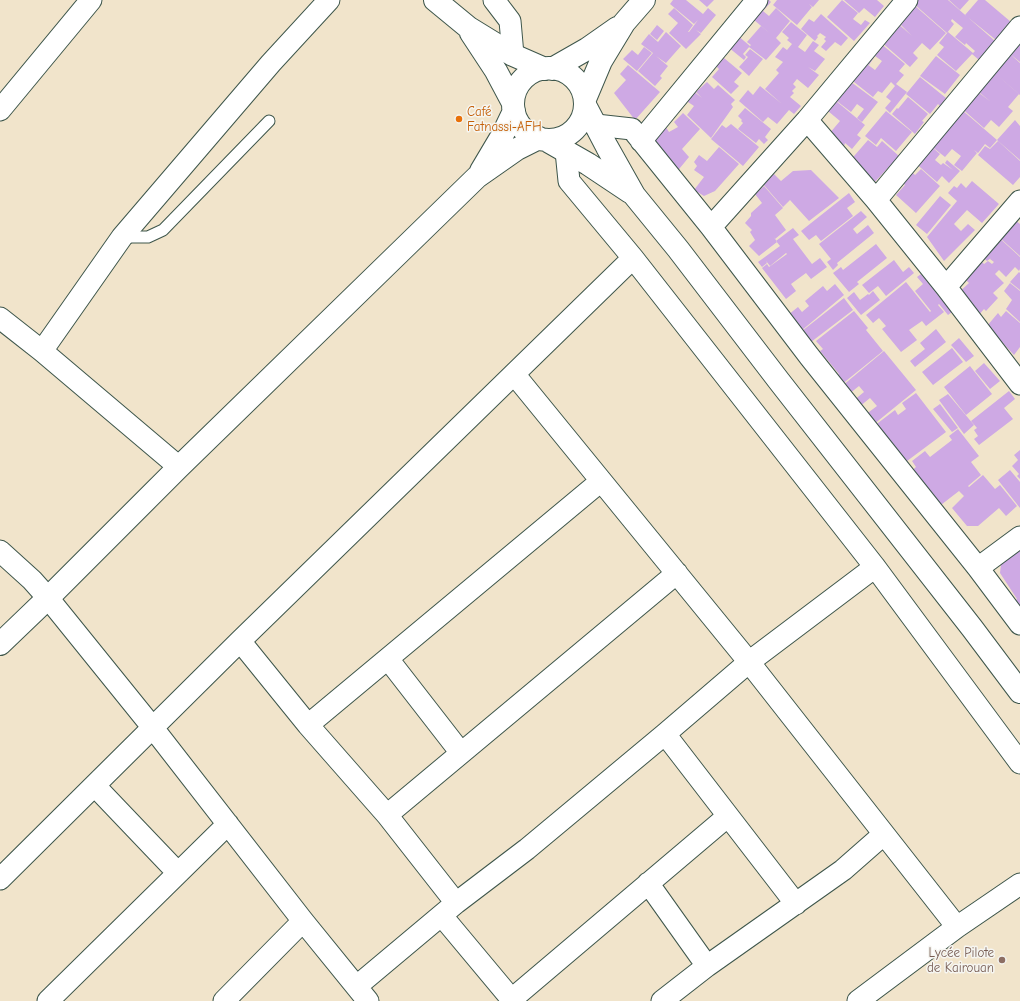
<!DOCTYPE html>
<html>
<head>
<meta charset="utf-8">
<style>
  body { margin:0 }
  canvas { display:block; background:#f1e4cb }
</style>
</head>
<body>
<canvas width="1020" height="1001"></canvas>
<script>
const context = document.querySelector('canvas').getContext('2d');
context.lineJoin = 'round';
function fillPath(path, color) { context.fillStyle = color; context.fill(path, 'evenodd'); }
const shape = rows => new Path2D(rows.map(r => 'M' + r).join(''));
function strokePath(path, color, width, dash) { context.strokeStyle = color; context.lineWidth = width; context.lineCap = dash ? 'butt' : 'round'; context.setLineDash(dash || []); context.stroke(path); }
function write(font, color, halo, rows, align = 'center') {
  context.font = font + ' "Comic Neue",sans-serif'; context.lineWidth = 3; context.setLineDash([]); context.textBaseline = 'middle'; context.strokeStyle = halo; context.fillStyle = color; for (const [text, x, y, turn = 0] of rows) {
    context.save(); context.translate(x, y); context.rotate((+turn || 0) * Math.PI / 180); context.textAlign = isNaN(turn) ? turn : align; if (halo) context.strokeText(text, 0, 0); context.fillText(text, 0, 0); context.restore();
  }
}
fillPath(shape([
  [673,0,686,0,703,14,708,8,716,15,701,33,696,30,701,34,686,49,669,33,678,23,668,14,674,8,693,25,688,32,689,32,698,20,694,24,670,4],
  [699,0,714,0,707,7],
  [759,0,769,0,771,2,763,11,769,16,776,8,790,21,776,38,781,43,766,60,749,47,751,45,747,42,761,26,773,36,747,14],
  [777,0,819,0,813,7,809,4,812,7,797,25,773,5],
  [842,0,858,13,853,19,861,25,865,20,870,23,854,41,827,17],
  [844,0,877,0,884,6,875,17,864,8,859,13],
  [917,0,948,0,995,41,979,60,972,54,975,51,966,43,965,45,955,37,963,28,952,19,951,21,954,24,947,33,914,4],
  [949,0,969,0,960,10],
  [978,0,985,0,1011,22,996,40,965,15],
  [914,5,946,33,930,50,922,43,913,53,918,58,910,67,879,40,895,21,912,36,898,22],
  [821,14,848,38,841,46,835,42,826,51,821,47,826,41,824,39,826,37,820,33,817,36,818,37,815,41,801,29,809,19,814,22],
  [791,22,807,35,798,47,805,52,813,41,819,45,814,51,825,59,815,71,808,67,819,75,808,88,797,79,793,84,796,87,792,91,794,93,790,97,801,106,794,114,789,110,777,124,768,117,763,122,739,101,748,90,753,95,760,86,782,104,765,89,779,73,776,70,783,62,775,57,783,47,787,50,792,44,787,40,789,38,782,32],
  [657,25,664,31,657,40,650,34],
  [666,32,681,46,666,63,656,56,668,66,660,76,662,78,655,86,638,71,653,53,641,44,649,34,658,42],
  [948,32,973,53,956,71,937,55,944,47,939,43],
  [737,35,750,46,743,54,742,53,746,57,744,60,728,47],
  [1020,39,1020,62,1010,54,1020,63,1020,95,990,69],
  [879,42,905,64,899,71,904,75,896,84,907,92,890,113,885,108,891,101,886,97,895,86,891,82,882,93,878,91,873,97,849,78,856,68,860,72,867,64,875,70,882,61,875,56,869,65,860,58],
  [644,47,652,53,637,71,623,59,632,50,638,55],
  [750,49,763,59,749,76,739,67,748,57,745,55],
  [936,56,960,75,945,94,920,76],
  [724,58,742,73,734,82,739,86,731,94,712,77,719,69,716,66],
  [628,65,660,92,635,120,614,93,626,80,620,74],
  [990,69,1019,94,1008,107,1013,111,999,127,991,120,984,128,959,106,974,89,991,102,974,88],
  [920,77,946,98,940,106,938,104,930,114,906,94],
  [847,79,878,102,862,122,857,118,864,109,857,104,851,112,833,98],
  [707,82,714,89,718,85,735,100,731,104,733,107,711,138,687,115,694,106,685,100,692,90,702,98,696,92],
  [908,97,928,114,922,121,924,122,915,134,892,114,897,108,898,109],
  [836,101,865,125,857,135,861,138,852,149,845,143,844,146,829,134,840,121,828,111],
  [745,108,771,129,765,137,768,140,764,144,759,139,756,143,738,129,743,123,741,121,742,120,738,116],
  [962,110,997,140,990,148,985,144,978,153,974,150,977,153,962,171,954,165,961,156,952,149,945,157,926,142],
  [886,111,912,132,896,151,881,138,876,145,865,136],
  [683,113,700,129,682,149,689,157,675,174,648,137,662,121,669,132,678,127,674,122],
  [1015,120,1020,126,1020,160,997,140],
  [731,124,759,147,743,166,711,139,722,125,726,128],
  [868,140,877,147,882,141,899,156,872,185,848,163],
  [998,141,1020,161,1020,177,1013,185,978,155,985,146,990,149],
  [927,143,940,154,935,160,941,165,943,163,953,170,945,163,947,160,960,171,949,183,942,176,937,182,913,161],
  [719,147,739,164,715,191,704,196,694,190,704,177,694,170,697,166,694,162,699,155,707,161],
  [909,169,915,175,921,169,940,186,916,213,896,195,905,185,899,179],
  [811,170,839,198,809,221,790,200,783,207,763,184,774,174,781,181,793,171],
  [972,181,999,204,982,223,967,210,954,224,961,231,968,224,975,230,944,261,927,237,957,201,948,193,954,186,957,188,961,183,966,188],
  [764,186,783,208,775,215,786,230,775,239,774,237,777,242,759,256,749,246,755,240,750,232,752,230,745,223,751,216,751,213,762,203,755,194],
  [849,193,855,202,847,208,853,216,821,241,816,235,809,240,801,231],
  [940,196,951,205,927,234,916,225],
  [861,211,867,217,853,229,857,234,868,225,874,233,837,263,838,265,833,270,827,262,831,259,819,244],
  [1015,220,1020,224,1020,256,999,237],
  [793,228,799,235,793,239,812,264,820,258,827,267,811,279,806,273,791,284,796,291,786,299,762,268,767,264,769,267,787,254,786,253,770,266,766,261,767,263,762,267,758,262,780,246,776,241],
  [995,234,1020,257,1020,269,1019,271,1015,267,1006,277,999,270,995,274,1004,283,993,293,998,298,986,311,984,309,978,316,956,295,969,283,960,274,977,257,984,264,988,261,992,264,994,262,990,259,991,258,987,261,978,253],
  [876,244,887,258,857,282,859,284,849,292,833,273,841,267,843,270],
  [894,260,903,272,909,267,914,273,886,296,878,286,869,293,862,285],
  [1019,272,1020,273,1020,290,1010,282],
  [921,274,952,312,948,315,939,304,938,305,944,312,926,326,922,321,909,330,917,340,901,352,882,329,886,326,879,318,873,323,866,315,906,282,930,312,931,311,915,291,923,284,917,277],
  [1010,283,1020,291,1020,322,1006,309,1012,300,1004,291],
  [835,284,844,295,801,331,788,315,798,307,802,312,809,306,805,301,823,286,827,291],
  [873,291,880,300,861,315,847,298,854,292,860,300,868,294,869,295],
  [844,298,853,310,811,342,802,331],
  [854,311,868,328,866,330,883,351,841,385,834,377,839,374,820,351,823,349,816,341],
  [1006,311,1020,323,1020,347,1014,355,987,326,998,313,1001,317],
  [936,329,946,342,915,367,910,361,925,349,920,343],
  [959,338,974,356,966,362,951,345],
  [952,348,963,362,933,385,922,372],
  [884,351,916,390,873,425,865,415,877,406,870,398,859,407,853,401,864,392,859,386,849,394,842,386],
  [984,363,1000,381,990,389,975,371],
  [970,366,992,394,966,415,944,387],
  [1009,391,1015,399,1004,408,1013,419,979,445,974,439,978,436,974,430,977,428,971,421],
  [916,393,946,432,903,464,874,426,895,410,898,415,906,409,902,403],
  [948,394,974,425,964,434,939,400],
  [940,404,958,428,952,432,933,409],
  [958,429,979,456,971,462,981,475,968,486,969,487,983,475,995,489,1000,485,1017,506,1006,516,999,508,978,526,967,526,952,508,964,496,959,491,937,508,909,473,916,467,912,461,925,451,930,457,952,440,949,436],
  [1020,450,1020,479,1017,476,1019,474,1012,466,1018,460,1014,455],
  [1010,470,1020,482,1020,508,998,480],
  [1020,549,1020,612,1011,604,1017,599,1000,573,1001,565,1005,561]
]), '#cea9e4');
const lane = shape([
  [122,237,148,237,163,230,269,121]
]);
const street = shape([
  [494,0,510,21,513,55],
  [0,110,91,0],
  [807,120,876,200,946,287,1020,384],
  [596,125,632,129,711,227,809,356,978,568,1020,624],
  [641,141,757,0],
  [566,151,569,181,633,258,875,567,1020,763],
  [876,200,1020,27],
  [711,227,807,120,907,0],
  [946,287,1020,201],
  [0,318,42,351,179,467],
  [42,351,122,237,271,63,329,0],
  [514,374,749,662,957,927],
  [0,551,32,580,48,598,153,728,303,921,368,1001],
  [978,568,1020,537],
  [240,641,308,725,387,815,456,903],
  [388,659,461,753],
  [308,725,601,481],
  [665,734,796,904],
  [95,786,178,873],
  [387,815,677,573],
  [0,879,240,641,633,258],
  [648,883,707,966],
  [442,916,513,1001],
  [357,986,456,903,527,849,665,734,749,662,875,567],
  [512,999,728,816],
  [48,1001,228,824],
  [224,1001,303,921],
  [662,1001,707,966,843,870,884,834],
  [858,1001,957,927,1020,884]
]);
const secondary = shape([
  [435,0,469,28,513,55,545,69],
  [471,33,496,71,513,103],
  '513 104a36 36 0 1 1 72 0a36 36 0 1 1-72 0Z',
  [552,69,587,49,617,28],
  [585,99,601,61,624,23,644,0],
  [585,105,607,147,634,195,678,249,779,381,972,628,1020,692],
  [546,140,588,164,630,192],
  [481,171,503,134,514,111],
  [0,644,48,598,179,467,477,177,517,149,539,138]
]);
strokePath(lane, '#3e564b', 13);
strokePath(street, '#3e564b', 23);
strokePath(secondary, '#3e564b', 24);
strokePath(lane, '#fff', 11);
strokePath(street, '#fff', 21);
strokePath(secondary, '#fff', 22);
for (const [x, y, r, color] of [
  [459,119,4,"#e8710a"],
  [1002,960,4,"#8d6e63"]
]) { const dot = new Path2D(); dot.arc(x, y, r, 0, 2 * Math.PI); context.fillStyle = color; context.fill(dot); strokePath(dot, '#f6f6f2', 1.5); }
write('13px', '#c56008', '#f6f6f2', [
  ["Café",467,112],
  ["Fatnassi-AFH",467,127]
], 'left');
write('13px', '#785e54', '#f6f6f2', [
  ["Lycée Pilote",994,953],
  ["de Kairouan",994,968]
], 'right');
</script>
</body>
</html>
